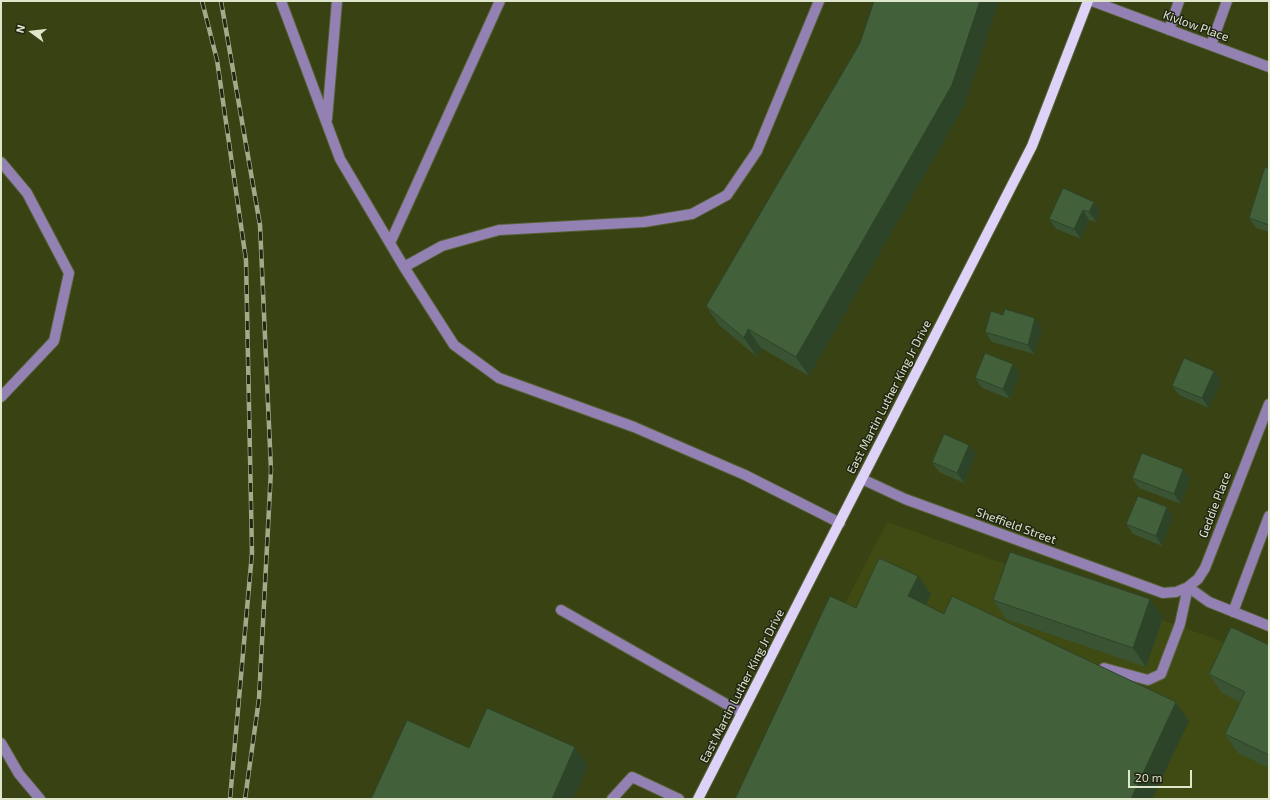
<!DOCTYPE html>
<html>
<head>
<meta charset="utf-8">
<style>
  body { margin:0 }
  #map { position:relative; width:1270px; height:800px; overflow:hidden; background:#384213; font-family:"Exo 2",sans-serif }
  canvas { display:block }
  .frame { position:absolute; inset:0; border:2px solid #dee6cc; pointer-events:none }
  .north { position:absolute; left:12px; top:12px; width:40px; height:40px; -webkit-text-stroke:3px #212613; paint-order:stroke; rotate:285deg; font-size:11px; font-weight:700; line-height:16px; text-align:center; color:#dee6cc }
  .north::after { content:''; display:block; margin:auto; width:14px; height:18px; background:#dee6cc; clip-path:polygon(50% 0,100% 100%,50% 72%,0 100%) }
  .scale { position:absolute; left:1128px; top:770px; width:64px; height:18px; box-sizing:border-box; border:2px solid #dee6cc; border-top:0; padding-left:5px; font-size:12px; line-height:14px; white-space:nowrap; color:#dee6cc; -webkit-text-stroke:3px #212613; paint-order:stroke }
</style>
</head>
<body>
<div id="map">
<canvas width="1270" height="800"></canvas>
<div class="frame"></div>
<div class="north">N</div>
<div class="scale">20 m</div>
</div>
<script>
const context = document.querySelector('canvas').getContext('2d');
context.lineJoin = 'round';
function fillPath(path, color) { context.fillStyle = color; context.fill(path, 'evenodd'); }
const shape = rows => new Path2D(rows.map(r => 'M' + r).join(''));
function strokePath(path, color, width, dash) { context.strokeStyle = color; context.lineWidth = width; context.lineCap = dash ? 'butt' : 'round'; context.setLineDash(dash || []); context.stroke(path); }
function write(font, color, halo, rows, align = 'center') {
  context.font = font + ' "Exo 2",sans-serif'; context.lineWidth = 3; context.setLineDash([]); context.textBaseline = 'middle'; context.strokeStyle = halo; context.fillStyle = color; for (const [text, x, y, turn = 0] of rows) {
    context.save(); context.translate(x, y); context.rotate((+turn || 0) * Math.PI / 180); context.textAlign = isNaN(turn) ? turn : align; if (halo) context.strokeText(text, 0, 0); context.fillText(text, 0, 0); context.restore();
  }
}
fillPath(shape([
  [887,522,1269,658,1269,799,745,799]
]), '#404b13');
const minor = shape([
  [281,1,340,159,404,267,454,345,499,378,634,427,745,475,840,523],
  [1092,1,1269,67],
  [1169,30,1179,1],
  [1211,45,1227,1],
  [327,119,337,1],
  [1,162,27,193,69,273,54,341,1,397],
  [390,243,500,1],
  [404,267,442,246,499,230,644,222,692,214,727,195,757,151,819,1],
  [862,479,905,499,1163,593,1176,592,1188,587,1198,579,1205,568,1269,404],
  [561,610,742,713],
  [1233,612,1269,516],
  [1104,668,1148,680,1161,674,1180,624,1188,587,1209,602,1269,626],
  [1,743,19,774,40,799],
  [612,799,632,777,679,799]
]);
const major = shape([
  [698,799,1032,146,1088,1]
]);
strokePath(minor, '#566034', 12);
strokePath(major, '#566034', 12);
strokePath(minor, '#9281b2', 10);
strokePath(major, '#dfd2f9', 10);
const rail = shape([
  [202,1,217,60,246,260,252,553,230,799],
  [221,1,260,225,271,470,259,699,245,799]
]);
strokePath(rail, '#a2ab89', 4.5);
strokePath(rail, '#212613', 3, [9]);
fillPath(shape([
  [860,43,965,104,809,376,761,348,757,357,719,325,706,306],
  [1269,169,1269,232,1256,228,1249,218],
  [1094,202,1100,212,1096,222,1089,220,1081,239,1056,229,1049,219],
  [1042,328,1034,354,992,342,985,332],
  [1020,374,1010,399,982,388,975,378],
  [1221,381,1209,408,1179,395,1172,386],
  [969,445,976,454,964,483,939,472,932,462],
  [1132,478,1190,479,1181,504,1139,488],
  [1167,507,1173,517,1162,546,1133,534,1126,524],
  [993,600,1163,618,1146,667,1006,619],
  [1269,645,1269,768,1238,753,1225,734,1240,702,1222,693,1209,674]
]), '#395333');
fillPath(shape([
  [980,1,999,1,965,104,809,376,796,357],
  [1094,202,1100,212,1096,222,1089,212],
  [1083,210,1089,220,1081,239,1074,229],
  [1035,318,1042,328,1034,354,1028,345],
  [748,329,761,348,757,357,744,338],
  [1013,364,1020,374,1010,399,1003,389],
  [1214,371,1221,381,1209,408,1202,398],
  [969,445,976,454,964,483,957,473],
  [1183,469,1190,479,1181,504,1174,494],
  [1167,507,1173,517,1162,546,1156,536],
  [918,576,931,594,921,615,908,596],
  [1150,599,1163,618,1146,667,1133,648],
  [1176,702,1189,721,1152,799,1131,799],
  [575,747,588,766,573,799,552,799]
]), '#2e4429');
const building = shape([
  [874,1,980,1,952,85,796,357,748,329,744,338,706,306,860,43,874,1],
  [1265,167,1269,169,1269,225,1249,218,1265,167],
  [1063,188,1094,202,1089,212,1083,210,1074,229,1049,219,1063,188],
  [1005,309,1035,318,1028,345,985,332,991,311,1003,315,1005,309],
  [985,353,1013,364,1003,389,975,378,985,353],
  [1184,358,1214,371,1202,398,1172,386,1184,358],
  [944,434,969,445,957,473,932,462,944,434],
  [1142,453,1183,469,1174,494,1132,478,1142,453],
  [1138,496,1167,507,1156,536,1126,524,1138,496],
  [1010,552,1150,599,1133,648,993,600,1010,552],
  [879,558,918,576,908,596,944,614,952,596,1176,702,1131,799,735,799,830,596,856,608,879,558],
  [1231,627,1269,645,1269,755,1225,734,1245,692,1209,674,1231,627],
  [487,708,575,747,552,799,371,799,407,720,469,748,487,708]
]);
fillPath(building, '#42613b');
strokePath(building, '#2e4429', 1);
write('12px', '#dee6cc', '#212613', [
  ["Kivlow Place",1196,26,20],
  ["East Martin Luther King Jr Drive",889,397,-63],
  ["Geddie Place",1215,505,-69],
  ["Sheffield Street",1016,526,20],
  ["East Martin Luther King Jr Drive",742,686,-63]
]);
</script>
</body>
</html>
